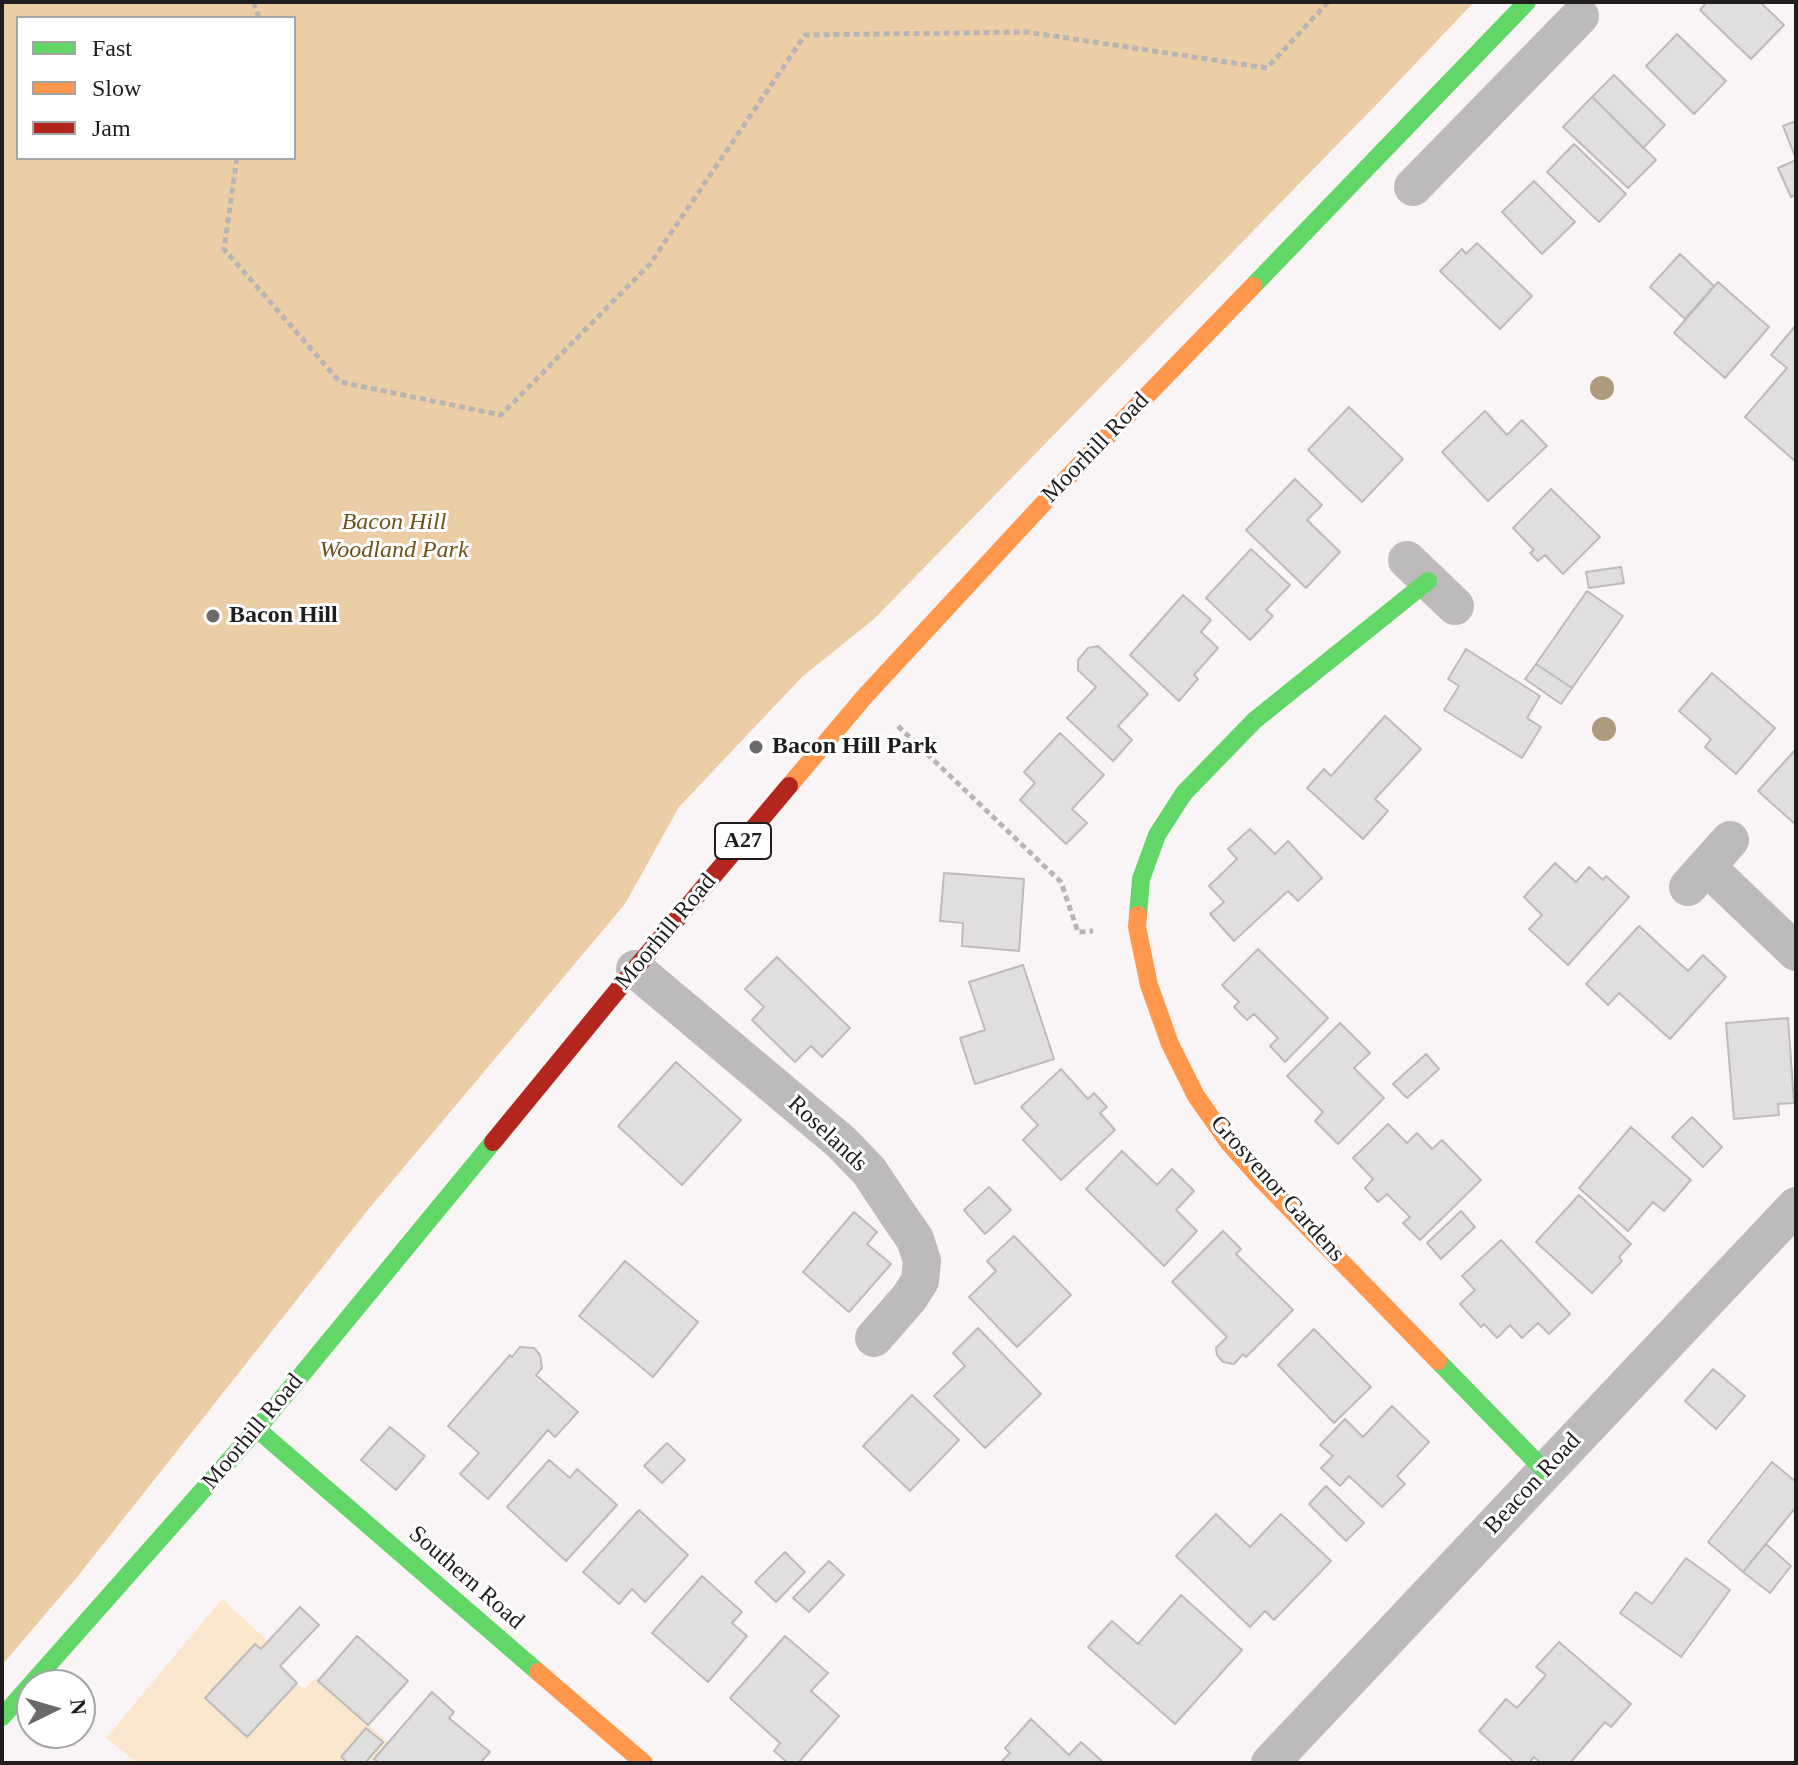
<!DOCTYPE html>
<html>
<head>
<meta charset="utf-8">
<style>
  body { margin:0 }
  #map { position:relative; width:1798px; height:1765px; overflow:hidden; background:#f9f5f6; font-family:Georgia,serif }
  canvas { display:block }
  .frame { position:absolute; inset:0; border:4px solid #1f1d1d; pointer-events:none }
  .legend { position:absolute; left:16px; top:16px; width:280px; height:144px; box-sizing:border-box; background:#fff; border:2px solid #a5a5a5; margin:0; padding:10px 14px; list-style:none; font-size:24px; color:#1f1d1d }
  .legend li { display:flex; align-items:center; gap:16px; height:40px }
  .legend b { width:40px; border:2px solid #a5a5a5 }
  .north { position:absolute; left:16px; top:1669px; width:80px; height:80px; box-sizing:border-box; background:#fff; border:2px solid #a5a5a5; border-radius:50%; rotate:85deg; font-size:22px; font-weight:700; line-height:32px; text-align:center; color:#1f1d1d }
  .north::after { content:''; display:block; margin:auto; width:28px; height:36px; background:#6b6969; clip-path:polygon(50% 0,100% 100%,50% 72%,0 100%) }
</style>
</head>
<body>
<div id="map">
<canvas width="1798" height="1765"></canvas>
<div class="frame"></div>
<ul class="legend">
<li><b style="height:10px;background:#63d668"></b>Fast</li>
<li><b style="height:10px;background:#ff974d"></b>Slow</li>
<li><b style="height:10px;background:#b3261e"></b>Jam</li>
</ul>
<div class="north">N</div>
</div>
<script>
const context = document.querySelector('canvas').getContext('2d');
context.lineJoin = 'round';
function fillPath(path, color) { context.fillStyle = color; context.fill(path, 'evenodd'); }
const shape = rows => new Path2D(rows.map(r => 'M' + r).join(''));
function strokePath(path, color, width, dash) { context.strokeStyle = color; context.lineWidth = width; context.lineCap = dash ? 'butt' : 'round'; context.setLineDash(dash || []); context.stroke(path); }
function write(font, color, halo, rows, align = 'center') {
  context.font = font + ' Georgia,serif'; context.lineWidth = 6; context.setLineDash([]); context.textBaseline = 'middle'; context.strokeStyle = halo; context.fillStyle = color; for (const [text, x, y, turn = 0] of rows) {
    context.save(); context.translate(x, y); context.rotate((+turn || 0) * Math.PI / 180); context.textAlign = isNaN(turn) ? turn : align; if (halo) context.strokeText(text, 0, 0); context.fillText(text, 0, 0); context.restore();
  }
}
fillPath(shape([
  [222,1599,268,1641,261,1649,255,1645,205,1698,247,1737,297,1683,304,1689,316,1678,388,1742,375,1759,379,1763,137,1763,106,1738]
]), '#fbe7ce');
fillPath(shape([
  [2,2,1474,2,1379,102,874,619,802,677,679,807,625,904,367,1211,78,1576,2,1665],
  [18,18,294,18,294,158,18,158]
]), '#ebcea6');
const building = shape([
  [1707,2,1760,2,1784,25,1751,59,1700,10,1707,2],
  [1677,34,1726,81,1694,114,1646,66,1677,34],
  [1614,75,1665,125,1643,148,1592,97,1614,75],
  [1592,97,1656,160,1628,188,1563,127,1592,97],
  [1796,121,1796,159,1783,126,1796,121],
  [1574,144,1626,194,1599,222,1547,172,1574,144],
  [1796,160,1796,195,1791,197,1778,168,1796,160],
  [1534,181,1575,222,1542,254,1502,212,1534,181],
  [1477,243,1532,296,1500,329,1440,271,1462,249,1466,254,1477,243],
  [1680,254,1714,286,1685,319,1650,287,1680,254],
  [1718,282,1769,327,1725,378,1674,333,1718,282],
  [1796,325,1796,462,1745,417,1787,368,1771,355,1796,325],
  [1349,407,1403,459,1362,502,1308,450,1349,407],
  [1485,411,1507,435,1522,420,1547,446,1488,501,1442,452,1485,411],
  [1295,479,1322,505,1307,520,1340,552,1306,588,1246,530,1295,479],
  [1551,489,1600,537,1563,574,1545,555,1538,561,1530,553,1534,550,1513,528,1551,489],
  [1251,549,1290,585,1266,610,1273,616,1250,640,1206,598,1251,549],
  [1621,567,1624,583,1589,588,1586,572,1621,567],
  [1587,591,1623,616,1572,688,1536,664,1587,591],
  [1183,595,1211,620,1201,632,1218,648,1194,675,1198,679,1179,701,1130,655,1183,595],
  [1098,646,1148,694,1118,726,1132,740,1113,761,1067,718,1096,687,1078,670,1078,660,1088,648,1098,646],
  [1466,649,1540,696,1527,718,1541,727,1522,758,1444,710,1459,686,1448,679,1466,649],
  [1536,664,1572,688,1561,704,1525,679,1536,664],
  [1712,673,1775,728,1736,774,1705,747,1711,739,1679,711,1712,673],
  [1385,716,1421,749,1375,799,1388,811,1363,839,1307,788,1324,769,1331,776,1385,716],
  [1060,733,1104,775,1072,809,1087,823,1066,844,1020,800,1035,783,1024,772,1060,733],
  [1796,749,1796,825,1758,791,1796,749],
  [1250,829,1275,854,1288,841,1322,878,1298,901,1288,891,1234,941,1210,914,1224,902,1209,886,1237,859,1228,849,1250,829],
  [1555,863,1576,882,1589,867,1603,880,1606,876,1629,897,1568,965,1529,929,1542,915,1524,897,1555,863],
  [944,873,1024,879,1019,951,962,946,963,923,940,921,944,873],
  [1639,926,1688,971,1703,955,1726,977,1670,1039,1619,993,1608,1005,1586,984,1639,926],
  [1258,949,1328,1018,1285,1062,1270,1046,1278,1038,1254,1014,1247,1020,1234,1007,1239,1002,1222,985,1258,949],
  [777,957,850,1028,822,1057,811,1046,795,1062,752,1020,764,1007,745,989,777,957],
  [1023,965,1054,1059,975,1084,960,1038,985,1030,969,982,1023,965],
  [1788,1018,1794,1103,1778,1104,1779,1115,1734,1119,1726,1023,1788,1018],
  [1340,1023,1370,1053,1354,1068,1384,1098,1338,1144,1315,1121,1323,1112,1287,1076,1340,1023],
  [1426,1054,1439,1069,1407,1098,1393,1084,1426,1054],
  [676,1062,741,1120,682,1185,618,1126,676,1062],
  [1061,1069,1088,1099,1094,1093,1107,1107,1100,1113,1115,1130,1061,1180,1023,1140,1038,1125,1021,1107,1061,1069],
  [1692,1117,1722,1147,1703,1167,1672,1137,1692,1117],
  [1388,1124,1407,1143,1417,1133,1432,1149,1442,1140,1481,1180,1420,1240,1403,1223,1410,1217,1387,1194,1378,1202,1365,1188,1373,1179,1353,1158,1388,1124],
  [1631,1127,1691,1180,1664,1211,1653,1202,1628,1231,1579,1188,1631,1127],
  [1122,1151,1157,1185,1172,1169,1194,1191,1176,1210,1197,1231,1164,1266,1086,1189,1122,1151],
  [989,1187,1011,1210,985,1234,964,1210,989,1187],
  [1579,1195,1631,1244,1619,1257,1622,1261,1592,1293,1536,1242,1579,1195],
  [1461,1211,1475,1227,1441,1259,1427,1243,1461,1211],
  [854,1212,877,1232,867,1244,891,1264,849,1312,803,1272,854,1212],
  [1223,1231,1241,1249,1236,1254,1293,1310,1246,1357,1243,1354,1234,1364,1223,1362,1217,1355,1216,1348,1227,1337,1172,1282,1223,1231],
  [1014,1236,1071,1295,1017,1347,969,1297,996,1271,987,1261,1014,1236],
  [1501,1240,1570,1314,1549,1334,1538,1323,1522,1338,1510,1325,1497,1338,1484,1324,1481,1327,1460,1304,1475,1290,1462,1276,1501,1240],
  [625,1261,698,1322,653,1377,579,1316,625,1261],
  [978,1328,1041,1394,985,1448,934,1396,965,1366,953,1353,978,1328],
  [1314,1329,1371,1387,1334,1423,1278,1365,1314,1329],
  [520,1347,534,1348,540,1355,542,1368,536,1375,578,1412,555,1437,548,1430,488,1499,460,1474,479,1453,448,1426,510,1355,512,1357,520,1347],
  [1713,1369,1745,1396,1716,1429,1685,1401,1713,1369],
  [912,1395,959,1440,910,1491,863,1446,912,1395],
  [1392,1406,1429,1442,1397,1476,1405,1484,1382,1507,1349,1476,1340,1486,1321,1468,1333,1456,1320,1445,1345,1419,1363,1437,1392,1406],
  [390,1427,425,1456,396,1490,361,1460,390,1427],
  [667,1443,685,1460,662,1483,644,1466,667,1443],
  [549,1460,570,1478,577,1469,617,1505,566,1561,507,1507,549,1460],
  [1772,1462,1796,1482,1796,1507,1743,1572,1708,1542,1772,1462],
  [1326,1486,1364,1523,1346,1541,1309,1504,1326,1486],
  [639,1510,688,1555,645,1602,632,1589,619,1604,583,1572,639,1510],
  [1216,1514,1250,1547,1281,1514,1331,1561,1274,1620,1265,1611,1250,1627,1176,1556,1216,1514],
  [1766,1544,1791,1566,1770,1593,1743,1572,1766,1544],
  [785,1552,805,1572,776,1602,755,1582,785,1552],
  [1686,1558,1730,1590,1681,1657,1620,1613,1636,1592,1652,1604,1686,1558],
  [829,1561,844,1575,809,1612,793,1598,829,1561],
  [702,1576,742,1612,732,1623,747,1636,708,1682,652,1633,702,1576],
  [1181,1595,1242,1650,1175,1724,1088,1647,1112,1621,1138,1644,1181,1595],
  [300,1607,319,1625,280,1666,297,1683,247,1737,205,1698,255,1644,261,1649,300,1607],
  [357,1636,408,1681,368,1725,318,1681,357,1636],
  [785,1636,828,1673,811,1691,839,1716,798,1763,788,1763,774,1751,780,1743,730,1698,785,1636],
  [1559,1642,1631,1704,1611,1727,1605,1722,1570,1763,1541,1763,1534,1757,1529,1763,1515,1763,1479,1731,1506,1699,1517,1708,1546,1675,1536,1667,1559,1642],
  [432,1692,454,1712,449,1718,490,1752,480,1763,379,1763,374,1759,432,1692],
  [1031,1719,1069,1755,1081,1742,1104,1763,1000,1763,1010,1753,1005,1748,1031,1719],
  [366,1728,383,1742,365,1763,348,1763,341,1757,366,1728]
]);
fillPath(building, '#e1dede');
strokePath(building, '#bebbbb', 2);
strokePath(shape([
  [254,2,259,18],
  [237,158,224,249,340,382,501,415,650,264,805,35,1027,32,1267,68,1328,2],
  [898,726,1061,882,1078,932,1093,931]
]), '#b8b5b5', 5, [6, 4]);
strokePath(shape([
  [1413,187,1580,16],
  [1407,560,1455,606],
  [1707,867,1796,952],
  [1688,887,1730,840],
  [635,969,841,1142,869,1171,901,1219,915,1239,922,1261,920,1281,909,1298,874,1338],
  [1270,1763,1796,1206]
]), '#bcbaba', 38);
strokePath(shape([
  [1253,286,1527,2],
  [1138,915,1141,879,1157,835,1184,793,1255,720,1428,581],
  [1438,1361,1545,1471],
  [257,1429,538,1672],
  [2,1717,257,1429,493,1142]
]), '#63d668', 18);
strokePath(shape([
  [789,786,866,695,1066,479,1253,286],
  [1138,915,1137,927,1149,985,1170,1044,1196,1096,1229,1143,1261,1179,1438,1361],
  [538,1672,644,1763]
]), '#ff974d', 18);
strokePath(shape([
  [493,1142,635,969,789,786]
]), '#b3261e', 18);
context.fillStyle = '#ae9a7c';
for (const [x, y] of [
  [1602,388],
  [1604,729]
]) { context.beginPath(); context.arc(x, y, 12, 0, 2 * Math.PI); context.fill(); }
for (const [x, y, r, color] of [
  [213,616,8,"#6b6969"],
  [756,747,8,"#6b6969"]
]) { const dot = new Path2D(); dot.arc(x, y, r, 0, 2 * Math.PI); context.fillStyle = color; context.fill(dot); strokePath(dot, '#fff', 3); }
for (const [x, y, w] of [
  [743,841,56]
]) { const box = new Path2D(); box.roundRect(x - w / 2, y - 18, w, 36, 6); context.fillStyle = '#fff'; context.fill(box); strokePath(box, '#1f1d1d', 2); }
write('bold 22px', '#1f1d1d', null, [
  ["A27",743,841]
]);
write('24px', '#1f1d1d', '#fff', [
  ["Moorhill Road",1096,448,-46],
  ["Moorhill Road",666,932,-50],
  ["Roselands",827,1134,43],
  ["Grosvenor Gardens",1277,1189,48],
  ["Moorhill Road",253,1432,-50],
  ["Beacon Road",1533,1484,-47],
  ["Southern Road",466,1578,41]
]);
write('italic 24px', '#715019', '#fff', [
  ["Bacon Hill",394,523],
  ["Woodland Park",394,551]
]);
write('bold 24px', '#1f1d1d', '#fff', [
  ["Bacon Hill",229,616],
  ["Bacon Hill Park",772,747]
], 'left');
</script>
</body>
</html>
